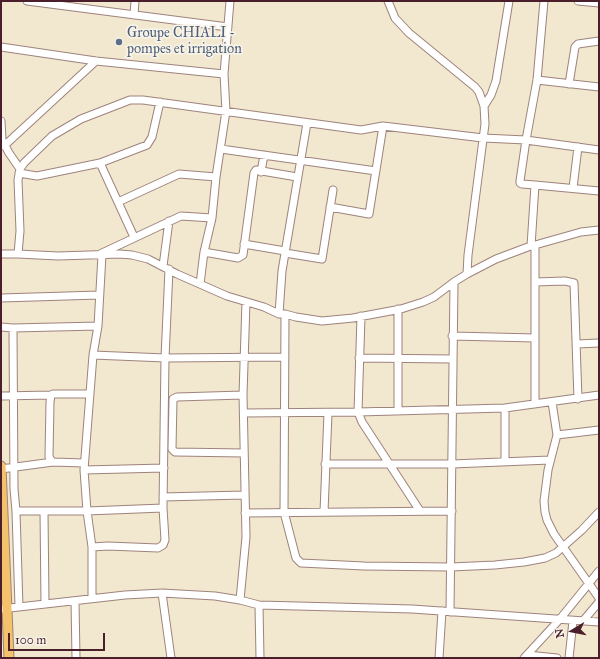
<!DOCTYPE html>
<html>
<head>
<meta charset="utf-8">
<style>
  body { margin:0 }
  #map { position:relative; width:600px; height:659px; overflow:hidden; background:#f2e7cf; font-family:"IM FELL Great Primer",serif }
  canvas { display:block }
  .frame { position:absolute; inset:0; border:2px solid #4a1f2b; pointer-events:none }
  .north { position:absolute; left:552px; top:611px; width:40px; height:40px; -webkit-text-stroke:3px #f7f3e8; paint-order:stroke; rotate:260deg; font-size:11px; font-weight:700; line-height:16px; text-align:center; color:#4a1f2b }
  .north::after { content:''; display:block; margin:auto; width:14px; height:18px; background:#4a1f2b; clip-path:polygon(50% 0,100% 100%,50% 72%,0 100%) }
  .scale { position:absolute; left:8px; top:633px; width:97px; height:18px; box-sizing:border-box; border:2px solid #4a1f2b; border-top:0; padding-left:5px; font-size:12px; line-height:14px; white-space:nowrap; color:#4a1f2b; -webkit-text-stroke:3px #f7f3e8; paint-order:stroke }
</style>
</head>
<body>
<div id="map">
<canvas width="600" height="659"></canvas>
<div class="frame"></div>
<div class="north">N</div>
<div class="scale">100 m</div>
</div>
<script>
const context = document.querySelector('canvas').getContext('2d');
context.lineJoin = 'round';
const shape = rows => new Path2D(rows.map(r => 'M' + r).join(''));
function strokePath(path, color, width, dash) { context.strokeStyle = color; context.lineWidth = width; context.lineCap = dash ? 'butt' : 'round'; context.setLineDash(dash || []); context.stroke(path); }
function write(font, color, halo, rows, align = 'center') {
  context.font = font + ' "IM FELL Great Primer",serif'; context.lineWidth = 3.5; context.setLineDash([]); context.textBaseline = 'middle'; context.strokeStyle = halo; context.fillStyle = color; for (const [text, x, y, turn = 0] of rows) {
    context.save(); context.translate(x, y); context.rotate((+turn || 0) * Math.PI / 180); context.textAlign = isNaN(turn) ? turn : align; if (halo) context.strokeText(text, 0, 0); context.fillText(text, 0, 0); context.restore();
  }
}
const minor = shape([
  [27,1,228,27],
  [388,1,395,18,409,33,475,87,479,92,484,106,485,124,468,255,467,274,496,259,528,247,581,232,599,230],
  [578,1,599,3],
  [134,15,135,1],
  [1,47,96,61,224,74],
  [537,80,599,87],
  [569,84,575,47,578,44,599,41],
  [484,106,491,95,496,81,509,1],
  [1,121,2,140,9,153,20,169],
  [4,146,96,61],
  [221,149,376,171],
  [261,172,264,155],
  [19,173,37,176,100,163],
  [535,185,599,191],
  [573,188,578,147],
  [118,202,179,174,216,177],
  [330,207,369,214,383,126],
  [134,237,100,163,147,145,152,137,160,102],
  [244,244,285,251],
  [535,245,535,404],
  [531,246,535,185,522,184,520,183,520,181,526,140,599,150],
  [204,252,238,258,243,255,254,173,256,170,297,177],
  [285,253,322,259,333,190],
  [1,254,18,254,20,231,18,180,20,169,24,163,52,136,81,119,130,100,143,100,361,130,383,126,483,138,526,140,537,80,544,1],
  [18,254,58,256,120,254,132,255,148,259,177,274,227,296,264,307,279,314,285,314,296,317,322,321,353,318,401,309,423,302,434,297,454,282],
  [100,254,181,216,212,218],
  [163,266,169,221],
  [169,269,165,358,285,357],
  [535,282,565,281,574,283,578,399],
  [200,284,204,252,212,218,216,177,226,111,224,74,230,1],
  [1,298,99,295],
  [279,314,282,271,307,123],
  [285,314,284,512,296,558,301,563,364,566,451,567,495,565,524,562,545,558,556,553,582,530,599,512],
  [98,326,102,255],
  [1,327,13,328,98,326,93,355],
  [13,328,14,489,16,511,87,511,163,508],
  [452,336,535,338],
  [577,344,599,343],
  [359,358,453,359],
  [243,395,177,397,173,399,172,449,175,452,244,453],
  [1,396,51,395],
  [552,402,557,435,548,470,544,501,545,512,547,520,554,534,599,598],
  [505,408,505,462],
  [398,411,398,309],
  [244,413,358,412,361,316],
  [557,435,599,430],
  [84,463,53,462,51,460,49,457,50,402,51,395,53,394,90,394],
  [325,464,452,464,550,460],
  [1,469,53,462],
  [84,470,164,468],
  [163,497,244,495],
  [16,511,19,607],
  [44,511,45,604],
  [420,511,362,422,358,412,505,408,599,395],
  [324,512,328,413],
  [245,513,452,511],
  [92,547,87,511,84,470,93,355,165,358,163,508,165,540,163,545,158,548,108,546,92,547,92,598],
  [162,593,171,658],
  [240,600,246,537,243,395,246,302],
  [75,601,76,658],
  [259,605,260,658],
  [1,609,125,595,162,593,215,596,240,600,259,605,412,609,599,622],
  [450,612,454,282,467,274],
  [583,621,599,602],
  [527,655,557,658],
  [439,658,442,611],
  [524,658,560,619,599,571],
  [569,658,573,621]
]);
const major = shape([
  [1,466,9,658]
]);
strokePath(minor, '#9e837d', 9);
strokePath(major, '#9e837d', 11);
strokePath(minor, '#fff', 7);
strokePath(major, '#f3c26a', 9);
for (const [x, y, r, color] of [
  [119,42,4,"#5c6f8a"]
]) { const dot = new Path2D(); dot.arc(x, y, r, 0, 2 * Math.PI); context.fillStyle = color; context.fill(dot); strokePath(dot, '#f7f3e8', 1.5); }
write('14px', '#4e5e75', '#f7f3e8', [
  ["Groupe CHIALI -",127,34],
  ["pompes et irrigation",127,50]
], 'left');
</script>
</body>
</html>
